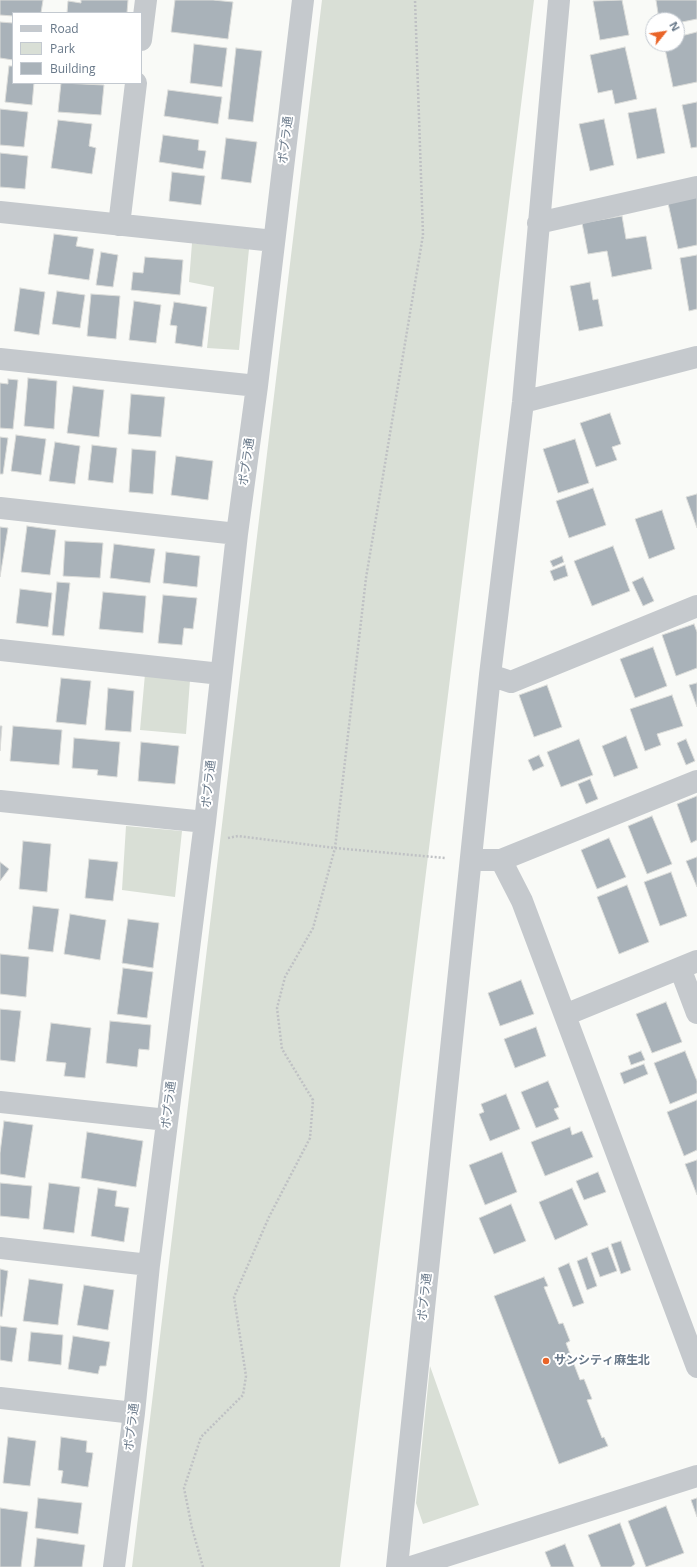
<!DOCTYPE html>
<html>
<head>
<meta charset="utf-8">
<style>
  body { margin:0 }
  #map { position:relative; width:697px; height:1567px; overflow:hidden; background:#f9faf7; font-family:"Open Sans",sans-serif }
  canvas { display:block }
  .legend { position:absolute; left:12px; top:12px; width:130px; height:72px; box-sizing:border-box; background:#fff; border:1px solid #c3c9d0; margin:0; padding:5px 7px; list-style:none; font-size:12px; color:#687889 }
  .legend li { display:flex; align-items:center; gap:8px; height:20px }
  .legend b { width:20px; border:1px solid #c3c9d0 }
  .north { position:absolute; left:645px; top:12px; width:40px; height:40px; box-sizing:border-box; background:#fff; border:1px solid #c3c9d0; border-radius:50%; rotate:60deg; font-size:11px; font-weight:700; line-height:16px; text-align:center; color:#687889 }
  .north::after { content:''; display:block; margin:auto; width:14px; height:18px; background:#e96428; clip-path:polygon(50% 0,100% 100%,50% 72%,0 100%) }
</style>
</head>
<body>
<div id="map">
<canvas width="697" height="1567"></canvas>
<ul class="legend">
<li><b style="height:5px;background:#c5c9cd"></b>Road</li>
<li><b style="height:11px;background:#d9dfd6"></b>Park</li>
<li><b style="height:11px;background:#a9b2b9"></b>Building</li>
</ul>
<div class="north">N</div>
</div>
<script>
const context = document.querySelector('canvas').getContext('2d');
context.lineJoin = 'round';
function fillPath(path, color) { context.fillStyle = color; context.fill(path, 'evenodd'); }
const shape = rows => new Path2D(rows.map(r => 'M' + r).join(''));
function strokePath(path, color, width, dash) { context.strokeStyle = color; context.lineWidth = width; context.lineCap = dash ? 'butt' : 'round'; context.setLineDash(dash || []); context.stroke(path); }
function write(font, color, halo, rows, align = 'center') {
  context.font = font + ' "Open Sans","Noto Sans JP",sans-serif'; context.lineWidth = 4; context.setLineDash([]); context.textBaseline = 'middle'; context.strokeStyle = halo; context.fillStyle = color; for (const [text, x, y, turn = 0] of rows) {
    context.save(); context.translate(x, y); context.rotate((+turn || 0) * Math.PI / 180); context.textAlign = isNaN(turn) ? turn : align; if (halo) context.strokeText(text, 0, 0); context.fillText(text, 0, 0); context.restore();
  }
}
fillPath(shape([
  [322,0,534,0,340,1567,132,1567],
  [192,243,249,249,239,350,207,348,214,287,189,282],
  [145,674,190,680,186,734,140,730],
  [126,826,182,831,175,897,122,890],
  [430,1366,479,1505,423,1524,416,1503]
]), '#d9dfd6');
const building = shape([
  [0,0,43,0,41,13,13,13,13,16,0,15,0,0],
  [81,0,128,0,127,13,67,13,68,1,81,3,81,0],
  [175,0,213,0,233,2,228,39,171,32,175,0],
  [622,0,629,35,600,40,593,1,622,0],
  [656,0,697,0,697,19,677,23,677,20,659,20,656,0],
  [0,22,13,23,13,60,0,58,0,22],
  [697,32,697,82,673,87,664,44,677,44,677,37,697,32],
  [194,44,227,48,222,87,190,83,194,44],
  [625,47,637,99,615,104,612,90,598,93,590,55,625,47],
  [236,48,262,51,253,122,228,119,236,48],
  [9,66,13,66,13,83,34,83,32,105,5,102,9,66],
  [61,83,104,85,101,115,58,112,61,83],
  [168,90,222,97,218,124,164,116,168,90],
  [697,102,697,147,691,148,682,105,697,102],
  [656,108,665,153,637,159,628,113,656,108],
  [0,109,28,112,24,147,0,145,0,109],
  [604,119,614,165,590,171,579,124,604,119],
  [58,120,92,124,89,146,96,148,92,174,51,168,58,120],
  [163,135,199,140,198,150,206,151,203,169,159,162,163,135],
  [226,138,257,142,251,183,221,179,226,138],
  [0,153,28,156,25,189,0,187,0,153],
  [172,172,205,176,201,205,169,201,172,172],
  [697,197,697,245,678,249,668,203,697,197],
  [622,216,626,239,646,236,652,269,612,277,607,251,588,254,582,223,622,216],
  [54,234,78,237,76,246,94,249,89,280,48,274,54,234],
  [101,252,118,255,113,287,96,285,101,252],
  [697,255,697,309,689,311,680,258,697,255],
  [145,257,183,260,180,295,131,290,133,272,143,273,145,257],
  [590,282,593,300,598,299,603,326,579,331,570,286,590,282],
  [20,288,45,292,39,335,14,331,20,288],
  [57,291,85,295,80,328,52,324,57,291],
  [91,294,120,296,116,339,87,336,91,294],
  [134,301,161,305,156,343,129,340,134,301],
  [174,302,207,307,202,347,175,343,177,326,170,325,174,302],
  [28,378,57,381,54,429,24,426,28,378],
  [8,379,18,380,13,429,0,428,0,383,8,384,8,379],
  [73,386,104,390,99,437,67,433,73,386],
  [131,394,165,397,161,437,128,434,131,394],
  [610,413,621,444,612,447,617,460,596,467,580,423,610,413],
  [16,435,46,439,41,475,11,471,16,435],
  [0,437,8,438,3,474,0,474,0,437],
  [575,439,589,483,558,493,543,449,575,439],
  [55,442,80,446,75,484,49,481,55,442],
  [92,445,117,448,113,483,88,480,92,445],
  [132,449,156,451,153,494,129,492,132,449],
  [176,456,213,461,208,500,171,495,176,456],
  [593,488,606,525,569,538,556,501,593,488],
  [697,494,697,528,686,497,697,494],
  [662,510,675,549,649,559,635,519,662,510],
  [27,526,56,530,50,575,21,572,27,526],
  [0,527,8,528,0,577,0,527],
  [65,541,103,543,100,578,63,576,65,541],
  [114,544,155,549,150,583,110,578,114,544],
  [613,546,630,591,592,606,574,561,613,546],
  [166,552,200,556,197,587,163,583,166,552],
  [562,556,564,562,553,567,550,561,562,556],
  [565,565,568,576,554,581,550,571,565,565],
  [643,577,654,601,643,606,632,582,643,577],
  [57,582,70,583,64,636,52,635,57,582],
  [20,589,52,593,48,627,16,623,20,589],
  [103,592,146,596,143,633,99,629,103,592],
  [163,595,197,598,193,629,184,628,182,645,158,643,163,595],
  [694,624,697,632,697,668,676,676,662,635,694,624],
  [653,647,667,686,635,698,620,659,653,647],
  [61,678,91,681,86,725,56,722,61,678],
  [697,683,697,707,689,685,697,683],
  [547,685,562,727,534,737,519,695,547,685],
  [108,688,134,691,131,732,105,730,108,688],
  [672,695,683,726,657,734,661,745,645,751,630,709,672,695],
  [0,726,2,726,0,751,0,726],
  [13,726,62,730,59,765,10,761,13,726],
  [626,736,638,768,614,777,602,746,626,736],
  [74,738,120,742,117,777,97,775,98,770,72,768,74,738],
  [579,739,593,775,561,787,547,752,579,739],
  [686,739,695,761,686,765,677,743,686,739],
  [141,742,179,746,175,784,138,781,141,742],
  [539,755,544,766,533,771,528,760,539,755],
  [590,779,598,799,586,804,578,784,590,779],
  [697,796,697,840,691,843,677,804,697,796],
  [652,816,672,864,647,874,628,826,652,816],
  [609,838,626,877,597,889,581,850,609,838],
  [23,841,51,844,47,892,19,889,23,841],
  [697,857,697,887,686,861,697,857],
  [89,859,118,862,113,901,85,898,89,859],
  [0,862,9,869,0,881,0,862],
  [671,872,687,916,660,926,644,882,671,872],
  [627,885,649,942,619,954,597,897,627,885],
  [33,906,59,909,53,952,28,949,33,906],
  [70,914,106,920,100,960,64,954,70,914],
  [128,919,159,923,153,968,122,963,128,919],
  [0,954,29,957,26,997,0,994,0,954],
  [123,968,153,972,147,1018,117,1014,123,968],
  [521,980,534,1014,500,1026,488,993,521,980],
  [666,1002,682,1042,652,1053,636,1014,666,1002],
  [0,1009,21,1011,15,1062,0,1060,0,1009],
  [110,1021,151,1025,149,1050,139,1049,137,1067,106,1063,110,1021],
  [51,1023,91,1028,85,1078,64,1076,66,1063,46,1061,51,1023],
  [536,1027,546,1056,515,1068,504,1039,536,1027],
  [641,1051,645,1060,631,1065,628,1056,641,1051],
  [685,1051,697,1081,697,1093,670,1104,654,1063,685,1051],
  [644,1064,648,1074,624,1084,620,1073,644,1064],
  [548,1081,559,1107,554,1109,559,1119,536,1128,521,1092,548,1081],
  [506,1094,520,1129,490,1141,479,1114,484,1112,481,1104,506,1094],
  [697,1100,697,1150,684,1156,667,1112,697,1100],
  [4,1121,33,1125,25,1178,0,1174,0,1153,4,1121],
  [570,1127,572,1135,582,1131,593,1157,545,1176,531,1142,570,1127],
  [87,1132,143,1141,136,1187,81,1178,87,1132],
  [502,1152,517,1192,485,1205,469,1165,502,1152],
  [697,1160,697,1195,685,1164,697,1160],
  [598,1172,606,1192,584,1200,576,1181,598,1172],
  [0,1183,32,1186,29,1219,0,1216,0,1183],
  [49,1183,80,1187,74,1233,43,1229,49,1183],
  [98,1188,117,1191,115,1206,129,1208,124,1242,91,1236,98,1188],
  [572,1188,588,1225,555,1240,539,1202,572,1188],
  [511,1204,526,1241,494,1254,479,1218,511,1204],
  [621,1241,631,1270,621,1274,611,1244,621,1241],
  [608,1247,617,1271,600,1277,591,1253,608,1247],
  [587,1257,597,1286,587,1290,577,1261,587,1257],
  [569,1263,584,1303,573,1307,558,1268,569,1263],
  [0,1269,8,1271,2,1317,0,1316,0,1269],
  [544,1277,548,1286,544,1287,559,1324,563,1323,570,1341,566,1343,580,1380,584,1379,592,1399,587,1400,602,1438,604,1437,608,1446,559,1464,494,1296,544,1277],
  [29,1279,63,1284,58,1325,23,1321,29,1279],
  [84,1285,114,1290,108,1330,77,1325,84,1285],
  [0,1326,17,1328,12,1362,0,1360,0,1326],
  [31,1332,63,1335,61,1365,28,1361,31,1332],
  [73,1336,110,1342,106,1366,100,1366,98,1374,68,1369,73,1336],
  [8,1437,36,1441,30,1486,3,1483,8,1437],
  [61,1437,87,1441,86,1452,93,1453,88,1487,61,1483,63,1471,58,1470,61,1437],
  [38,1498,82,1503,78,1534,35,1528,38,1498],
  [697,1498,697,1517,691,1500,697,1498],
  [666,1506,684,1553,646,1567,628,1521,666,1506],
  [0,1508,28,1512,21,1567,0,1567,0,1508],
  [620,1523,635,1564,631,1567,601,1567,588,1535,620,1523],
  [37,1538,85,1545,82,1567,34,1567,37,1538],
  [565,1544,574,1567,551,1567,545,1552,565,1544]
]);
fillPath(building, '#a9b2b9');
strokePath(building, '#dbdcd9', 1);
strokePath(shape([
  [228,838,238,836,335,848,445,858],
  [203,1567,192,1528,184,1488,201,1437,243,1395,246,1376,234,1297,269,1217,310,1138,313,1100,282,1049,277,1008,285,977,313,928,335,848,366,578,423,235,415,0]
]), '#bfc1c4', 2.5, [2, 2]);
strokePath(shape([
  [141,40,146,0],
  [0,212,274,241],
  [538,223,697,187],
  [119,225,136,83],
  [0,359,257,386],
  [523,402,697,357],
  [0,508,237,534],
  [0,650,221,674],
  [490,675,511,682,697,606],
  [0,801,205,822],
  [472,860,501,860,522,901,697,1367],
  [501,860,697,781],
  [680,968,697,1013],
  [565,1015,697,961],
  [0,1102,167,1120],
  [0,1248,149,1265],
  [0,1398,134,1413],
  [114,1567,134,1413,149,1265,205,822,237,534,257,386,303,0],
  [397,1567,490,675,523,402,559,0],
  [411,1567,697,1476]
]), '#c5c9cd', 22);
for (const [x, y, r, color] of [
  [546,1361,4,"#e96428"]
]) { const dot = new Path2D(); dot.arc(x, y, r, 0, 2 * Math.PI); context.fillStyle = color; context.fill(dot); strokePath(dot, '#fff', 1.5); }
write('12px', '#687889', '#fff', [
  ["ポプラ通",286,140,-83],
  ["ポプラ通",247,462,-82],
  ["ポプラ通",209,784,-84],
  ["ポプラ通",169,1105,-83],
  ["ポプラ通",425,1297,-84],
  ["ポプラ通",132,1427,-83]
]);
write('bold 12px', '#687889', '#fff', [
  ["サンシティ麻生北",554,1361]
], 'left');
</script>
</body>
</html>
